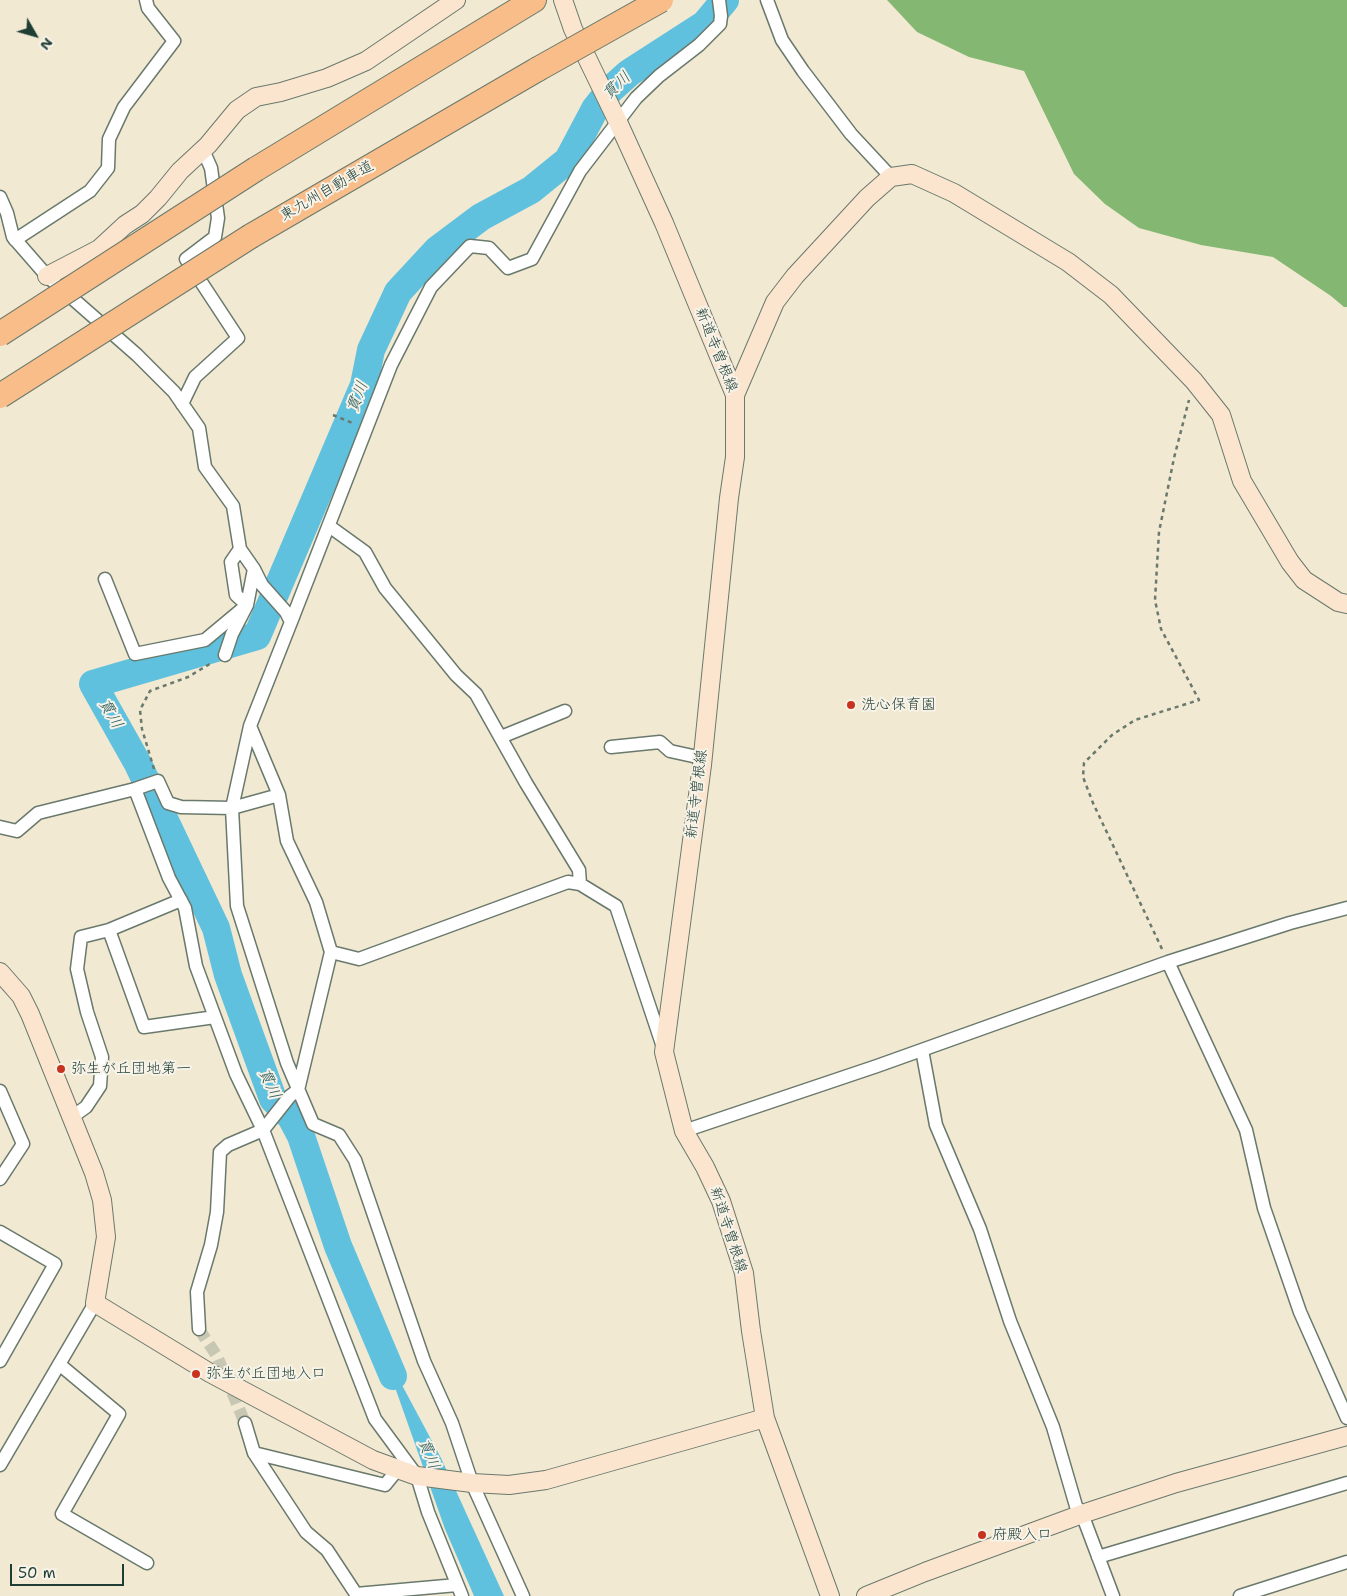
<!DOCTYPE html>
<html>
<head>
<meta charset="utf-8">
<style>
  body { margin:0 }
  #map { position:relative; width:1347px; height:1596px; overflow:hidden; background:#f2e9d3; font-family:"Shantell Sans",sans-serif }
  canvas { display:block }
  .north { position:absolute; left:10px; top:10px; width:50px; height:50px; -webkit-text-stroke:4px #f7f3e8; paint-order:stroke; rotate:128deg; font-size:14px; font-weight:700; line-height:20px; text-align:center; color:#1f3d34 }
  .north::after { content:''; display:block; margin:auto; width:18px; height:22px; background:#1f3d34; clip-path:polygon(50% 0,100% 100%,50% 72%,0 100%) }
  .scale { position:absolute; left:10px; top:1564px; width:114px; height:22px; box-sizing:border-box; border:2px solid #1f3d34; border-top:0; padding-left:6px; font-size:15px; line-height:18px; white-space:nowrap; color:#1f3d34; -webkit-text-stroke:4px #f7f3e8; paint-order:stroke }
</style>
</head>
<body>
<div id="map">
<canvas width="1347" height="1596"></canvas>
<div class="north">N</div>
<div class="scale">50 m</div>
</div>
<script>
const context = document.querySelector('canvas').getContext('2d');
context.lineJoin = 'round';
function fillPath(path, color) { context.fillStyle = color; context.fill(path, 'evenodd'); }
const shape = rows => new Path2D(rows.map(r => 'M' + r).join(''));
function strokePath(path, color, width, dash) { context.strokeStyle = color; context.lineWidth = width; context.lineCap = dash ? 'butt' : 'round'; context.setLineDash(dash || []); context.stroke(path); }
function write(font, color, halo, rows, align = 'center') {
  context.font = font + ' "Shantell Sans","Klee One",sans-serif'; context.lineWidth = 4; context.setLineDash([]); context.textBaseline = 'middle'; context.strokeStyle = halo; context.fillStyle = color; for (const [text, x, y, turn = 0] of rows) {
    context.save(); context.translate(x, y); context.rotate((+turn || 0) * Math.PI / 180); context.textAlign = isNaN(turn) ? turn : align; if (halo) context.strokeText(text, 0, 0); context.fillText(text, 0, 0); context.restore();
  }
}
fillPath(shape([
  [887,0,1347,0,1347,307,1344,307,1331,296,1273,257,1201,245,1139,228,1105,204,1074,174,1024,71,969,57,917,32]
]), '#84b772');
fillPath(shape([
  [379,1342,441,1458,504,1596,474,1596,445,1529]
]), '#60c1de');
strokePath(shape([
  [393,1376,338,1246,301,1136,291,1117,273,1099,228,975,216,928,138,764,93,684,257,636,364,385,371,350,398,292,437,250,481,217,531,190,568,160,595,109,610,90,629,73,705,24,725,0]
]), '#60c1de', 28);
strokePath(shape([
  [199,1329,217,1356,245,1423]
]), '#c8c7b3', 12, [12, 6]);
const street = shape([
  [767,0,782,40,803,71,851,134,891,177],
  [0,197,7,213,13,237,47,276,137,355,174,392,199,428,205,467,233,506,240,549,254,569,262,585,286,612,291,622,250,726,279,795,287,841,316,902,331,952,298,1090,290,1096,263,1130,228,1145,220,1152,217,1212,211,1245,197,1292,199,1329],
  [15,240,90,191,108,168,109,139,124,107,174,41,148,8,146,0],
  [182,404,195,377,238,338,186,259,215,237,218,218,211,168,203,150],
  [329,526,365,552,385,588,456,675,476,694,526,783,579,870,580,884],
  [105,579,135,654,205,640,247,605,236,595,231,562,240,549],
  [291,622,391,365,431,287,470,246,489,248,508,268,532,259,580,171,636,98,659,76,699,45,720,24,721,16,719,0],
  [225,655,232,634,247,605,254,569],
  [250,726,232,808,237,906,287,1063,313,1124,339,1135,355,1160,424,1361,452,1423,472,1483,523,1596],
  [501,737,565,711],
  [611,747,660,742,670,751,702,758],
  [135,789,169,878,185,908,196,966,236,1074,263,1130,375,1419,417,1476,428,1512,462,1596],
  [0,827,17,831,38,813,135,789,158,781,168,803,181,807,232,808,279,795],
  [109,930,144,1027,215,1017],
  [331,952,359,959,568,882,580,884,616,906,663,1047],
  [1168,962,1246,1130,1264,1208,1300,1312,1347,1418],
  [922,1050,936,1125,980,1229,1010,1321,1053,1427,1076,1506,1082,1514,1113,1596],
  [0,1091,23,1144,0,1179],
  [72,1117,86,1107,100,1086,102,1057,87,1012,77,969,81,937,109,930,181,900],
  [684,1131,877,1066,1168,962,1290,923,1347,908],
  [0,1232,55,1264,0,1361],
  [59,1364,119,1414,62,1514,147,1563],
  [245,1423,254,1453,306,1532,327,1550,356,1594,457,1585],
  [254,1453,385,1485,398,1469],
  [0,1465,95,1303],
  [1098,1557,1347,1483],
  [1240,1596,1347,1562]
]);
const secondary = shape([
  [563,0,573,29,618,122,664,223,735,395,735,457,729,498,702,765,664,1052,684,1131,705,1167,721,1201,744,1273,751,1331,765,1418,830,1596],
  [47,276,99,249,125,225,142,214,158,198,180,171,208,145,237,110,256,97,281,92,327,78,366,61,456,0],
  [735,395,775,302,795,276,867,198,891,177,912,174,954,193,1068,262,1111,295,1194,381,1221,415,1242,481,1290,562,1304,580,1338,602,1347,604],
  [0,972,21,996,30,1014,94,1173,102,1200,106,1237,95,1303,210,1373,373,1460,417,1476,472,1483,509,1485,546,1480,765,1418],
  [866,1596,925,1572,1082,1514,1176,1483,1347,1436]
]);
const highway = shape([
  [256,169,534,0],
  [251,236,538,69]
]);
strokePath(street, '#69796c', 15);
strokePath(secondary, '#69796c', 20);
strokePath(highway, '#69796c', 26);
strokePath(shape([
  [333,415,355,424],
  [154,769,142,729,140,710,150,691,188,677,213,662],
  [1162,949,1093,803,1083,777,1084,763,1112,735,1135,720,1199,700,1161,629,1155,600,1159,532,1174,458,1189,400]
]), '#69796c', 2.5, [4, 4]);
strokePath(street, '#fff', 12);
strokePath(secondary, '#fce5cf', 18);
strokePath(highway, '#f8bd88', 24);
const highwayBridge = shape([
  [538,69,661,0],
  [0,334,256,169],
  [0,396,251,236]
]);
strokePath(highwayBridge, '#69796c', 26, []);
strokePath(highwayBridge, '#f8bd88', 24);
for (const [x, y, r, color] of [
  [851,705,5,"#c8321e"],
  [61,1069,5,"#c8321e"],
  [196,1374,5,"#c8321e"],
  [982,1535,5,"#c8321e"]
]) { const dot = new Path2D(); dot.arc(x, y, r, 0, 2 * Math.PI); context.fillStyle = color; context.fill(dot); strokePath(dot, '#f7f3e8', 2); }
write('15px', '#1f3d34', '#f7f3e8', [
  ["東九州自動車道",327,191,-30],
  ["新道寺曽根線",716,350,68],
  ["新道寺曽根線",697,794,-83],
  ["新道寺曽根線",728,1230,72]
]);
write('15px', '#1f3d34', '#f7f3e8', [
  ["洗心保育園",861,705],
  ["弥生が丘団地第一",71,1069],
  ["弥生が丘団地入口",206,1374],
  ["府殿入口",992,1535]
], 'left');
write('italic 16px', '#2f5e5e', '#f7f3e8', [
  ["貫川",617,86,-44],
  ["貫川",358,397,-69],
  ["貫川",110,714,60],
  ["貫川",269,1084,65],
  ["貫川",428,1454,67]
]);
</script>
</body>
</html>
